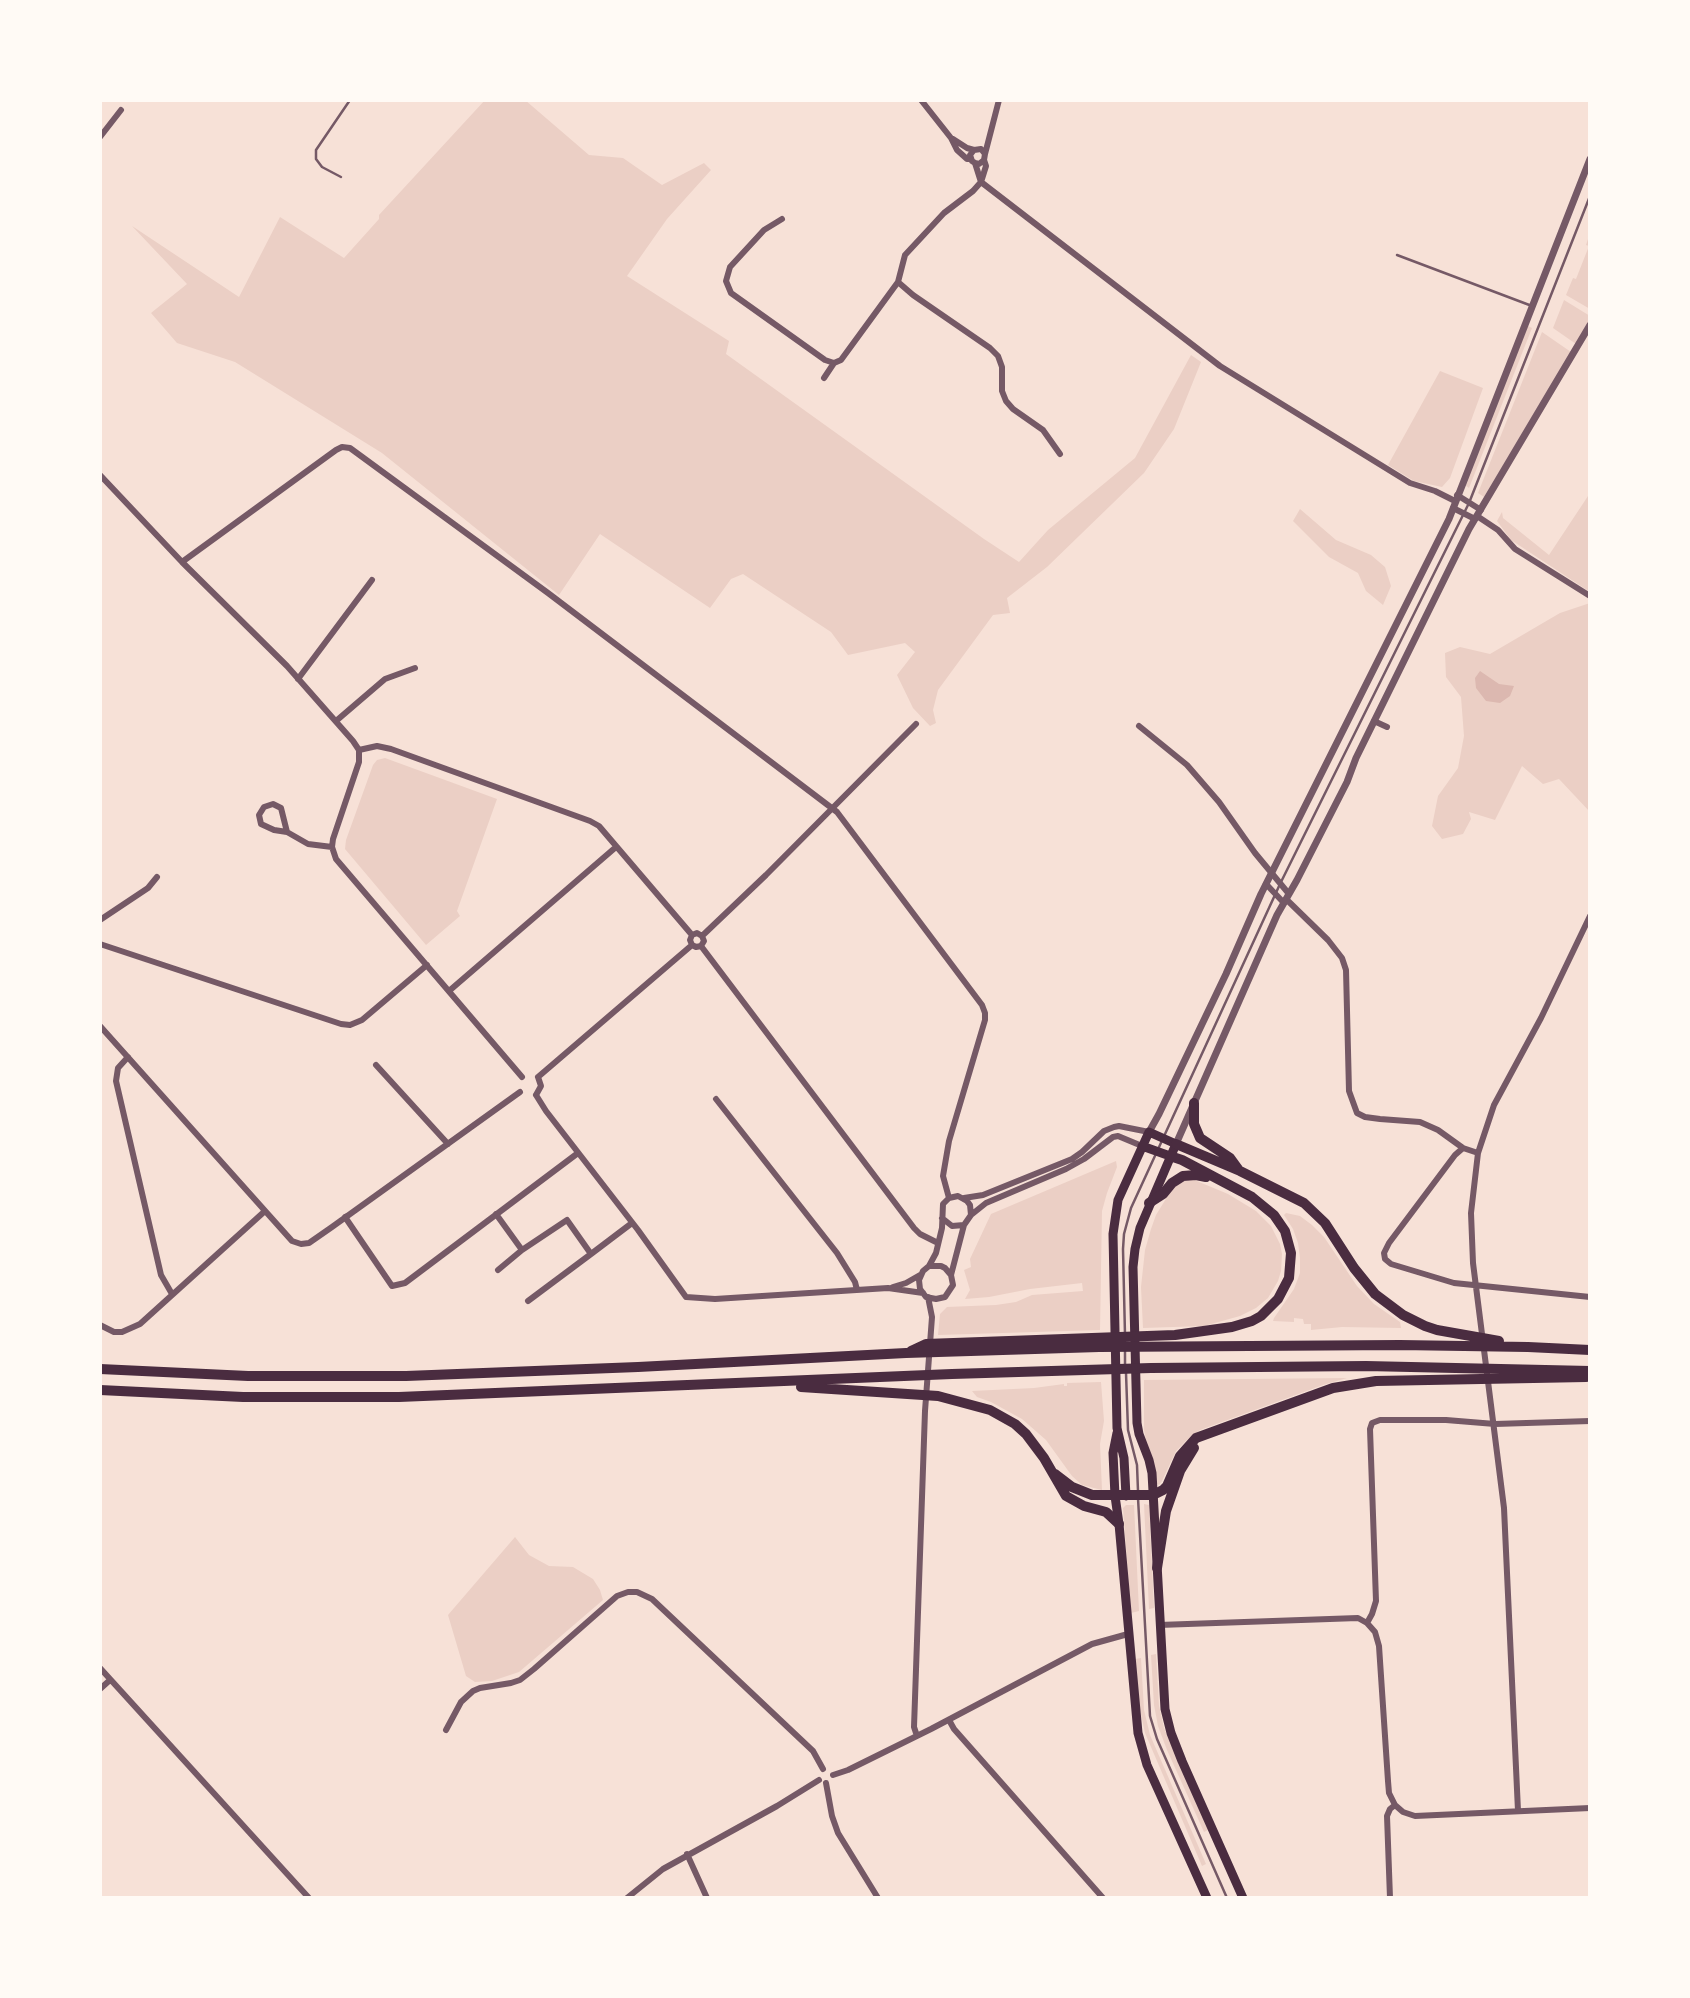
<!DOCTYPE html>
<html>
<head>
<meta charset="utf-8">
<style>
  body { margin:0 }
  #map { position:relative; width:1690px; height:1998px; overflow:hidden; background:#f7e1d7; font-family:Commissioner,sans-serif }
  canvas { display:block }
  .frame { position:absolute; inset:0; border:102px solid #fffaf5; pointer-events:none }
</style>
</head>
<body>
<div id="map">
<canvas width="1690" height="1998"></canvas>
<div class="frame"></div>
</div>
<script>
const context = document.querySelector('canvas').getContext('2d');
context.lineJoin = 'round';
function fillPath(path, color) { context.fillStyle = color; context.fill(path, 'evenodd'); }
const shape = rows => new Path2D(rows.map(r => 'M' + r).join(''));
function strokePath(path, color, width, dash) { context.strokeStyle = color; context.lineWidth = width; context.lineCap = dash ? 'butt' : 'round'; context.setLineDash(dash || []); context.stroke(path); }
fillPath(shape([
  [485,100,525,100,589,155,623,158,662,185,704,163,711,170,667,219,627,276,729,341,726,354,984,539,1019,562,1048,530,1135,458,1191,355,1201,362,1174,429,1144,473,1047,567,1007,598,1010,613,993,615,938,690,933,710,936,723,930,726,913,708,897,675,915,652,905,643,848,655,831,632,743,574,731,579,710,608,600,534,559,595,382,453,235,362,177,343,151,313,187,284,132,226,239,297,280,217,344,258,379,219,379,215],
  [1589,236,1590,236,1590,309,1566,295,1573,278,1576,279,1589,246,1586,245],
  [1564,300,1590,316,1590,320,1576,344,1553,328],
  [1528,326,1532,328,1469,488,1465,485],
  [1542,332,1571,352,1484,497,1478,493],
  [1440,371,1483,388,1450,478,1442,487,1414,481,1388,465],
  [1590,493,1590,592,1511,540,1497,521,1502,512,1503,518,1549,555],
  [1300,509,1336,540,1371,555,1385,567,1391,586,1383,605,1366,591,1358,573,1329,557,1293,521],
  [1590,603,1590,812,1559,779,1543,784,1522,766,1495,820,1469,812,1471,819,1463,834,1442,839,1432,826,1438,796,1458,768,1464,736,1461,697,1446,677,1445,653,1460,647,1490,654,1560,613],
  [385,758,497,799,457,911,460,916,426,945,345,849,346,840,373,765,377,760],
  [1116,1161,1117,1167,1107,1193,1102,1211,1100,1330,938,1335,940,1314,947,1307,996,1305,1016,1302,1032,1295,1083,1291,1082,1283,1030,1289,989,1297,965,1299,970,1290,964,1270,971,1267,970,1259,991,1214],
  [1192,1179,1228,1194,1256,1211,1271,1226,1280,1244,1282,1254,1281,1271,1278,1281,1268,1298,1256,1308,1240,1316,1204,1326,1143,1328,1141,1287,1145,1250,1151,1229,1156,1215,1172,1189,1181,1182],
  [1286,1213,1300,1216,1312,1225,1324,1237,1357,1286,1374,1304,1400,1322,1401,1328,1342,1327,1311,1330,1311,1324,1304,1324,1303,1319,1294,1318,1294,1322,1273,1321,1274,1318,1294,1289,1300,1273,1300,1258,1298,1243,1293,1229,1284,1215],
  [1347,1378,1323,1385,1200,1430,1190,1437,1176,1451,1162,1481,1159,1485,1157,1484,1154,1461,1146,1440,1144,1430,1144,1380],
  [1101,1382,1104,1421,1100,1444,1102,1490,1082,1485,1072,1476,1046,1440,1022,1419,991,1402,977,1397,972,1391,1034,1388,1064,1384,1064,1386,1067,1386,1067,1383],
  [1144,1504,1149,1505,1154,1608,1149,1609],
  [1126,1505,1134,1505,1139,1611,1131,1613,1123,1508],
  [515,1537,529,1555,549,1566,573,1567,593,1579,600,1590,603,1600,519,1672,492,1681,475,1682,466,1676,448,1615],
  [1156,1654,1159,1706,1164,1728,1208,1830,1204,1832,1167,1750,1158,1726,1154,1705,1151,1655],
  [1141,1658,1144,1710,1150,1735,1206,1864,1202,1866,1145,1733,1140,1710,1135,1659]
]), '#ebcfc5');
fillPath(shape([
  [1480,671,1499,684,1514,686,1510,696,1500,703,1486,701,1476,688,1475,678]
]), '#dcb8b0');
strokePath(shape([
  [341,177,322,167,316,159,316,150,350,100],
  [1397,255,1532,306],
  [1125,1335,1123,1249,1124,1234,1131,1208,1280,884,1469,503,1590,196],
  [1125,1349,1125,1366],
  [1126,1373,1128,1430,1137,1465,1138,1491],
  [1138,1498,1150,1716,1157,1739,1227,1898]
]), '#755966', 2.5);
strokePath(shape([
  [921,100,951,138,957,150,967,159,971,159],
  [100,137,121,110],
  [953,139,967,148,974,150],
  [985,154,999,100],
  [975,163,979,164,984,160,985,154,981,149,974,150,970,155,972,161,975,163,981,182,1220,366,1410,483,1435,491,1455,501],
  [782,219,764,230,730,267,726,281,731,293,825,360,834,363],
  [898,282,913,295,990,348,998,356,1002,367,1002,391,1006,401,1013,409,1043,430,1060,454],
  [824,378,834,363,841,360,898,282,905,255,944,213,973,191,981,182,986,166,984,160],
  [100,475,182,562,287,666,353,741,359,750,359,762,333,839,332,847,336,859,522,1077],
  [1457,495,1481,510],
  [1453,508,1475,519],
  [1477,516,1498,530,1515,549,1590,596],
  [182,562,336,450,342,447,350,448,548,593,837,812,982,1005,985,1013,985,1020,949,1141,943,1176,949,1198],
  [298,679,372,580],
  [336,721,385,679,415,668],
  [1374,721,1387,727],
  [1139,726,1187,765,1219,802,1255,853,1289,894],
  [359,750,377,746,391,749,590,821,599,826,692,935],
  [287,832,274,830,261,824,259,815,264,807,273,804,281,808,287,832,308,844,332,847],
  [1266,884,1284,903],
  [1286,899,1328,940,1342,958,1346,970,1349,1091,1357,1113,1365,1117,1380,1119,1420,1122,1438,1130,1463,1148],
  [100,920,148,888,157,877],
  [702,936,766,875,916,724],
  [100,944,341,1024,350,1025,362,1020,427,965],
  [701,946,914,1228,920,1234,938,1243],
  [449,991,616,847],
  [100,1026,292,1241,301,1244,309,1243,332,1227,520,1092],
  [128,1057,118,1068,116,1081,161,1275,172,1294],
  [376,1065,448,1144],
  [538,1077,692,945,696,947,701,946,704,941,702,936,697,933,692,935,690,940,692,945],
  [536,1095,546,1111,638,1230,686,1297,715,1299,888,1288,923,1293],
  [536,1095,541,1086,538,1077],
  [716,1099,837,1253,855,1282,857,1290],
  [1478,1153,1463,1148,1455,1155,1389,1243,1384,1253,1385,1259,1391,1264,1454,1283,1590,1297],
  [964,1198,983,1195,1072,1159,1082,1152,1104,1131,1114,1127,1119,1126,1149,1132],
  [496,1214,522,1250,567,1220,591,1254,632,1223],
  [971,1215,986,1203,1066,1169,1084,1159,1113,1137,1118,1136,1142,1146],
  [345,1217,392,1286,405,1283,578,1153],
  [929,1266,941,1266,945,1268,951,1275,953,1285,945,1297,936,1299,926,1297,920,1289,919,1280,923,1271,929,1266,936,1253,942,1228,943,1204,949,1198,958,1196,967,1201,970,1205,971,1215,964,1225,952,1226,942,1218],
  [498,1270,522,1250],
  [951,1275,964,1225],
  [893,1287,906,1283,920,1275],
  [528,1301,591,1254],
  [100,1325,114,1332,122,1332,140,1324,265,1211],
  [1367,1623,1372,1614,1376,1601,1370,1429,1372,1423,1380,1420,1446,1420,1495,1424,1590,1421],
  [1159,1625,1358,1618,1367,1623,1375,1632,1379,1646,1388,1781,1389,1793,1395,1805,1403,1812,1415,1816,1590,1808],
  [100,1668,309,1898],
  [100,1689,110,1680],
  [949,1720,954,1729,1103,1898],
  [446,1730,461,1702,473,1691,480,1688,511,1683,520,1680,534,1669,617,1596,628,1592,637,1592,652,1599,813,1751,823,1769],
  [917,1736,914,1727,925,1411,932,1317,928,1297],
  [833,1775,848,1770,931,1729,1092,1644,1128,1634],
  [826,1783,832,1816,838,1833,878,1898],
  [1518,1811,1504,1508,1473,1263,1471,1213,1478,1153,1494,1105,1541,1018,1590,916],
  [687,1854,707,1898],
  [627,1898,663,1869,777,1806,819,1780],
  [1390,1898,1387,1816,1390,1809,1395,1805]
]), '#755966', 6);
strokePath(shape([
  [1149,1132,1159,1114,1226,974,1261,894,1449,519,1590,159],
  [1176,1144,1277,915,1297,880,1347,782,1356,758,1469,529,1590,325]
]), '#755966', 7);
strokePath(shape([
  [1142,1146,1170,1156],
  [1117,1433,1113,1453,1115,1496,1119,1524,1138,1733,1147,1765,1207,1898],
  [1126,1496,1124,1458,1117,1428,1113,1234,1118,1200,1149,1132,1176,1144,1140,1228,1135,1249,1133,1267,1137,1423,1139,1434,1149,1460,1152,1473,1165,1709,1171,1733,1182,1761,1243,1898]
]), '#4a2c40', 9);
strokePath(shape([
  [1194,1103,1194,1124,1200,1138,1230,1158,1238,1169],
  [1176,1144,1240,1171,1304,1203,1325,1223,1354,1268,1375,1294,1403,1315,1425,1326,1437,1330,1499,1341],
  [1149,1203,1163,1194,1172,1183,1183,1176,1196,1175,1206,1177],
  [911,1351,926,1344,1175,1335,1232,1327,1252,1321,1261,1316,1278,1299,1289,1278,1291,1253,1285,1231,1274,1215,1252,1197,1182,1160,1170,1156],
  [100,1369,248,1376,406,1376,638,1367,906,1353,1099,1347,1400,1345,1528,1347,1590,1350],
  [801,1387,938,1396,990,1410,1015,1424,1026,1434,1044,1458,1066,1496,1084,1506,1106,1512,1119,1524],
  [100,1390,243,1397,399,1397,952,1374,1151,1368,1366,1366,1590,1371],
  [1055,1474,1072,1487,1092,1495,1153,1495,1163,1490,1167,1486,1180,1456,1196,1438,1333,1388,1376,1381,1586,1377],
  [1157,1568,1166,1511,1180,1471,1194,1448]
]), '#4a2c40', 10);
</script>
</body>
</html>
